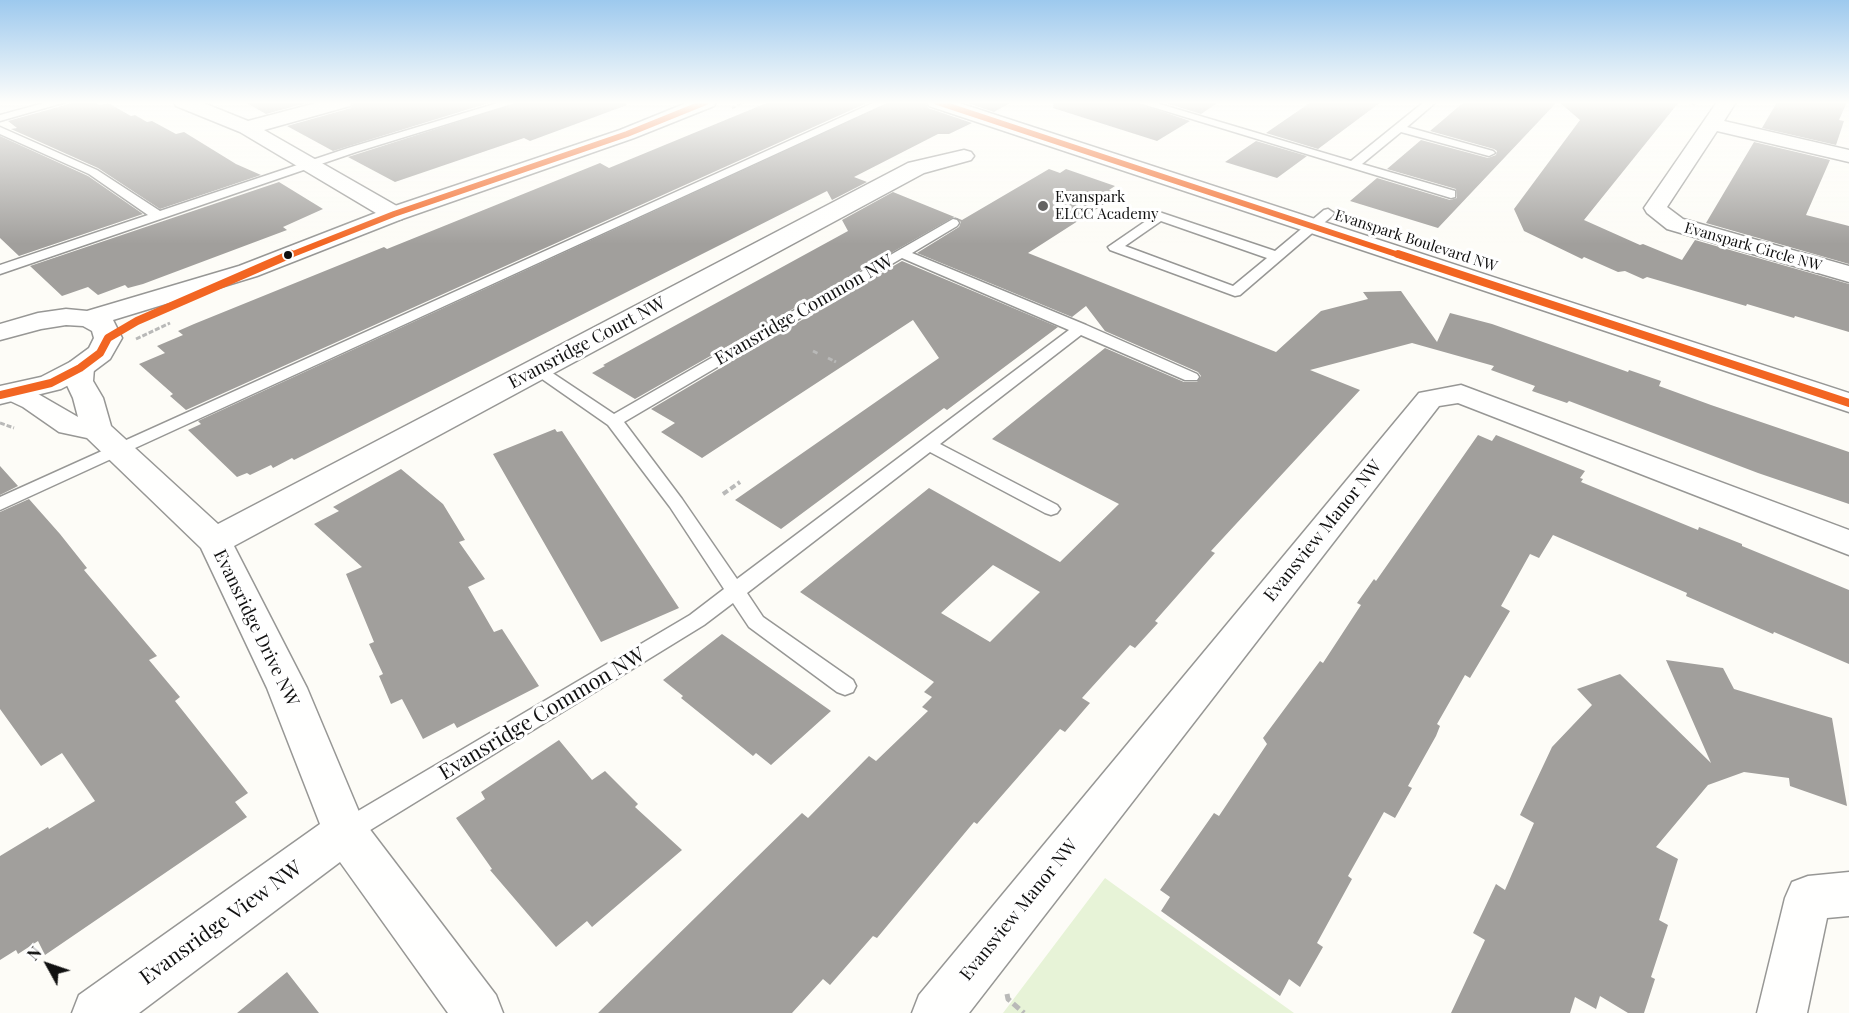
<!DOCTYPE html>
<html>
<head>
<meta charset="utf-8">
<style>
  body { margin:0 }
  #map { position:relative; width:1849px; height:1013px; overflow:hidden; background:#fdfcf7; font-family:"Playfair Display",serif }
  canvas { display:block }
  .north { position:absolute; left:18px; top:935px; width:60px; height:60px; -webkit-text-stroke:4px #fff; paint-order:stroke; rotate:310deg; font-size:16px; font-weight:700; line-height:24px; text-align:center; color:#111 }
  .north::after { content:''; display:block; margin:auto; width:21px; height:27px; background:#111; clip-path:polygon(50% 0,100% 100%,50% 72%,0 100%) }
</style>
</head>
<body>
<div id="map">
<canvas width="1849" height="1013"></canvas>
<div class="north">N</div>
</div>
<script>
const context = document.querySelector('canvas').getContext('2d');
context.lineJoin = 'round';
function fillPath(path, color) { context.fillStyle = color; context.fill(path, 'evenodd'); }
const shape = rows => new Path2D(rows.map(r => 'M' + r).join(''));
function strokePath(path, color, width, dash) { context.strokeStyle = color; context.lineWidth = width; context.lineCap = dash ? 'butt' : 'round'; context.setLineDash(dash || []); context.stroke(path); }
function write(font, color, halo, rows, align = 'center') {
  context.font = font + ' "Playfair Display",serif'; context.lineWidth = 6; context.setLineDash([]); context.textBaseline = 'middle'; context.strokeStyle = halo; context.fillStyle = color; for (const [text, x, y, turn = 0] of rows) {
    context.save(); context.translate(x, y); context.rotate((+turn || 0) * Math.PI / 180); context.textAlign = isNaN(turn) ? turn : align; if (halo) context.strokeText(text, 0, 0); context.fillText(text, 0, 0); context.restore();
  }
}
fillPath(shape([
  [1105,878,1116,886,1294,1013,1003,1013]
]), '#e7f3d7');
fillPath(shape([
  [76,102,95,102,99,105,108,103,131,116,135,115,147,122,152,121,176,134,184,132,236,164,261,175,160,209,98,168,11,129,17,128,8,121],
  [245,102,310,102,266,114],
  [354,102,492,102,333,151,287,126,351,108],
  [520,102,626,102,627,105,530,141,524,138,395,182,348,157],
  [769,102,869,102,186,410,170,396,173,394,139,364,165,353,157,346,183,335,178,331,194,324,384,247,387,249,600,163,609,168],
  [891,102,925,102,928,108,972,123,949,134,938,134,854,177,867,182,832,200,827,191,294,460,292,458,273,468,271,465,250,475,247,473,237,477,188,430,201,424,198,421],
  [964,102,1012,102,994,112],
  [1054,102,1134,102,1190,121,1157,141,1053,108],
  [1162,102,1219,102,1201,114],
  [1311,102,1381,102,1318,149,1266,133],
  [1464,102,1557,102,1438,228,1350,201,1377,178,1450,200,1457,198,1456,189,1387,169,1421,140,1488,158,1496,155,1497,151,1494,149,1430,131],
  [1559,102,1679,102,1584,220,1640,245,1643,244,1682,260,1695,240,1849,284,1849,332,1795,316,1794,318,1747,304,1746,306,1647,277,1643,279,1625,271,1618,272,1584,257,1582,259,1524,231,1514,209,1580,120],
  [1777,102,1847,102,1839,120,1844,121,1836,145,1762,128],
  [0,136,88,176,143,214,19,256,0,238],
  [1256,141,1307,156,1277,178,1225,162],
  [1754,142,1830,160,1806,215,1849,226,1849,264,1706,223],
  [1049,169,1060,173,1066,169,1115,186,1109,190,1120,194,1028,253,1276,352,1321,311,1368,299,1363,292,1401,291,1437,342,1450,313,1492,324,1628,372,1629,370,1661,381,1659,386,1711,405,1849,452,1849,504,1758,473,1569,401,1567,403,1532,391,1535,386,1491,370,1494,366,1412,343,1310,370,1360,390,1211,551,1215,553,1155,621,1158,623,1135,648,1130,645,1082,698,1090,703,1065,732,1060,729,977,824,974,822,877,938,873,936,830,985,823,979,792,1013,598,1013,802,813,808,818,869,756,876,761,928,711,922,707,932,697,924,692,934,682,800,592,929,488,1060,562,1119,504,992,439,1105,348,1184,382,1197,382,1201,376,1198,372,1105,331,1086,306,1072,317,917,253,959,227,961,222,954,217,635,399,592,373,605,366,603,365,848,231,842,220,893,192,962,220],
  [993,565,1040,592,990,642,941,613],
  [279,182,323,209,283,227,287,230,143,284,128,288,125,285,98,295,88,287,62,296,30,266],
  [902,261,1058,327,947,410,944,408,781,529,735,500,939,358,913,320,702,458,661,432,675,423,651,409],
  [555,429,557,432,562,431,679,608,601,642,493,454],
  [1478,435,1492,441,1496,435,1585,471,1580,478,1583,479,1581,482,1698,530,1699,527,1742,544,1742,546,1849,590,1849,664,1774,632,1773,634,1686,596,1687,593,1553,535,1539,558,1530,554,1501,606,1510,611,1470,678,1465,675,1437,724,1440,726,1436,736,1408,786,1412,788,1395,818,1384,812,1348,876,1352,879,1317,943,1323,947,1300,987,1289,979,1280,996,1161,911,1170,897,1160,890,1214,813,1219,816,1267,744,1263,738,1320,661,1323,663,1361,605,1357,603,1374,579,1376,581],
  [0,466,18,486,0,495],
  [401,469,443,504,465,540,459,542,485,579,468,587,494,632,502,629,539,686,457,728,454,723,423,739,402,699,391,704,379,676,383,674,369,644,374,642,346,574,362,567,314,524,339,511,333,507],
  [29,499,60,534,87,568,84,570,157,656,149,660,180,697,175,701,248,793,235,802,247,817,45,955,38,941,18,954,16,950,0,960,0,856,48,827,49,829,95,801,62,753,41,766,0,709,0,512],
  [722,634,831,711,771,765,756,753,753,756,681,698,683,696,663,680],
  [1666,660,1723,668,1734,689,1832,718,1847,806,1790,786,1789,778,1744,772,1708,785,1656,847,1678,859,1659,920,1668,925,1651,977,1655,979,1644,1013,1628,1013,1600,996,1596,1009,1575,997,1570,1013,1451,1013,1485,940,1473,933,1496,884,1505,890,1534,823,1520,815,1552,747,1592,705,1577,689,1620,674,1711,763],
  [559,740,592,780,605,771,638,804,635,807,682,850,592,927,587,921,556,947,490,870,492,869,456,818,485,799,481,792],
  [287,972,319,1013,237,1013]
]), '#a19f9c');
const service = shape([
  [48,102,66,102,0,121,0,115,48,102],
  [501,102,518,102,356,152,0,274,0,265,148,215,89,174,0,134,0,127,97,170,160,211,348,148,501,102],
  [875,102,889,102,0,510,0,497,875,102],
  [1136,102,1153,102,1351,161,1424,102,1436,102,1407,127,1493,151,1495,153,1489,156,1401,132,1362,164,1455,191,1455,197,1451,198,1136,102],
  [1328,209,1334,213,1332,216,1240,295,1235,296,1110,250,1108,247,1159,212,1275,251,1324,210,1328,209],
  [1161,221,1267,258,1233,286,1125,246,1161,221],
  [953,219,957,220,959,223,957,226,912,253,1086,325,1197,374,1199,377,1197,380,1185,380,1081,335,940,444,1057,505,1060,509,1057,513,1051,515,1045,513,930,452,747,593,763,617,853,680,856,686,853,692,845,695,837,692,749,627,733,603,704,625,354,840,345,843,336,840,333,832,336,824,690,615,724,589,670,507,608,425,532,372,529,369,532,366,542,366,614,414,953,219],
  [902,258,1069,330,737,579,682,499,624,422,902,258]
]);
const minor = shape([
  [174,102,201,102,248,121,320,102,352,102,350,106,264,130,402,209,405,214,402,219,394,221,386,219,240,132,176,106,174,102],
  [1717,102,1736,102,1724,121,1849,150,1849,162,1717,131,1667,207,1683,219,1849,266,1849,282,1667,229,1647,213,1644,208,1717,102],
  [964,150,971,152,974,156,971,160,924,173,234,546,307,688,362,819,496,995,503,1013,448,1013,340,862,139,1013,72,1013,79,995,320,824,267,688,201,548,87,438,59,432,23,407,6,399,1,393,6,387,16,384,26,387,78,417,73,398,65,381,66,368,70,362,80,360,90,362,94,368,93,381,103,398,111,426,218,524,908,163,964,150],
  [1461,385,1849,530,1849,555,1458,403,1439,406,969,1013,912,1013,919,995,1419,393,1461,385],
  [1849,872,1849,916,1827,918,1807,1013,1757,1013,1785,898,1792,882,1808,876,1849,872]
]);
const tertiary = shape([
  [689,102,716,102,714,106,634,138,402,219,257,276,113,320,122,338,110,359,90,374,61,389,0,404,0,386,41,377,70,362,89,348,94,338,92,331,83,326,66,325,41,329,0,340,0,324,38,313,66,309,87,311,239,266,386,209,620,130,689,102],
  [927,102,956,102,1849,393,1849,412,929,106,927,102]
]);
strokePath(service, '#979795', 3);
strokePath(minor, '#979795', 3);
strokePath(tertiary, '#979795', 3);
strokePath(shape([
  [1686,102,1695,105],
  [732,108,745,102]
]), '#b9b9b8', 2, [4, 2]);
strokePath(shape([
  [136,339,170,323],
  [813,351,819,354],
  [828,358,836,362],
  [0,423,14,428]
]), '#b9b9b8', 3, [5, 2]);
strokePath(shape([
  [723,494,740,482]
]), '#b9b9b8', 4, [6, 3]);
strokePath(shape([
  [1007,994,1008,999,1024,1013]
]), '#b9b9b8', 5, [8, 4]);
fillPath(service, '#fffffe');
fillPath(minor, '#fffffe');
fillPath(tertiary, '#fffffe');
strokePath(shape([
  [937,102,1402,256],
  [288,256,394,214,627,134,706,102]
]), '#f26522', 6);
strokePath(shape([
  [1398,254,1849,403],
  [0,395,51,383,80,368,100,353,108,338,137,321,291,254]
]), '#f26522', 8);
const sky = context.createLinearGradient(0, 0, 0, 244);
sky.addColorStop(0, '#9dc9ee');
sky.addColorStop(0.42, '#fefefb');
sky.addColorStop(1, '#fefefb00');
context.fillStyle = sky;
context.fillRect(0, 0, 1849, 244);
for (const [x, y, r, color] of [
  [1043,206,6,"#646362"],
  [288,255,5,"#111"]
]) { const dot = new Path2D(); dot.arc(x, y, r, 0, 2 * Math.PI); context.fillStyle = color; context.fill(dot); strokePath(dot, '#fff', 2); }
write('15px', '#111', '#fff', [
  ["Evanspark",1055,197],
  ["ELCC Academy",1055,214]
], 'left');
write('15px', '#111', '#fff', [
  ["Evanspark Boulevard NW",1416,241,18],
  ["Evanspark Circle NW",1753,247,16]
]);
write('18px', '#111', '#fff', [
  ["Evansridge Common NW",804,310,-30],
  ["Evansridge Court NW",587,343,-28],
  ["Evansview Manor NW",1323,531,-51],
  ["Evansridge Drive NW",256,628,64],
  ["Evansview Manor NW",1019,910,-51]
]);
write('21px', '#111', '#fff', [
  ["Evansridge Common NW",542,714,-31],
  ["Evansridge View NW",221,923,-36]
]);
</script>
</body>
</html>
